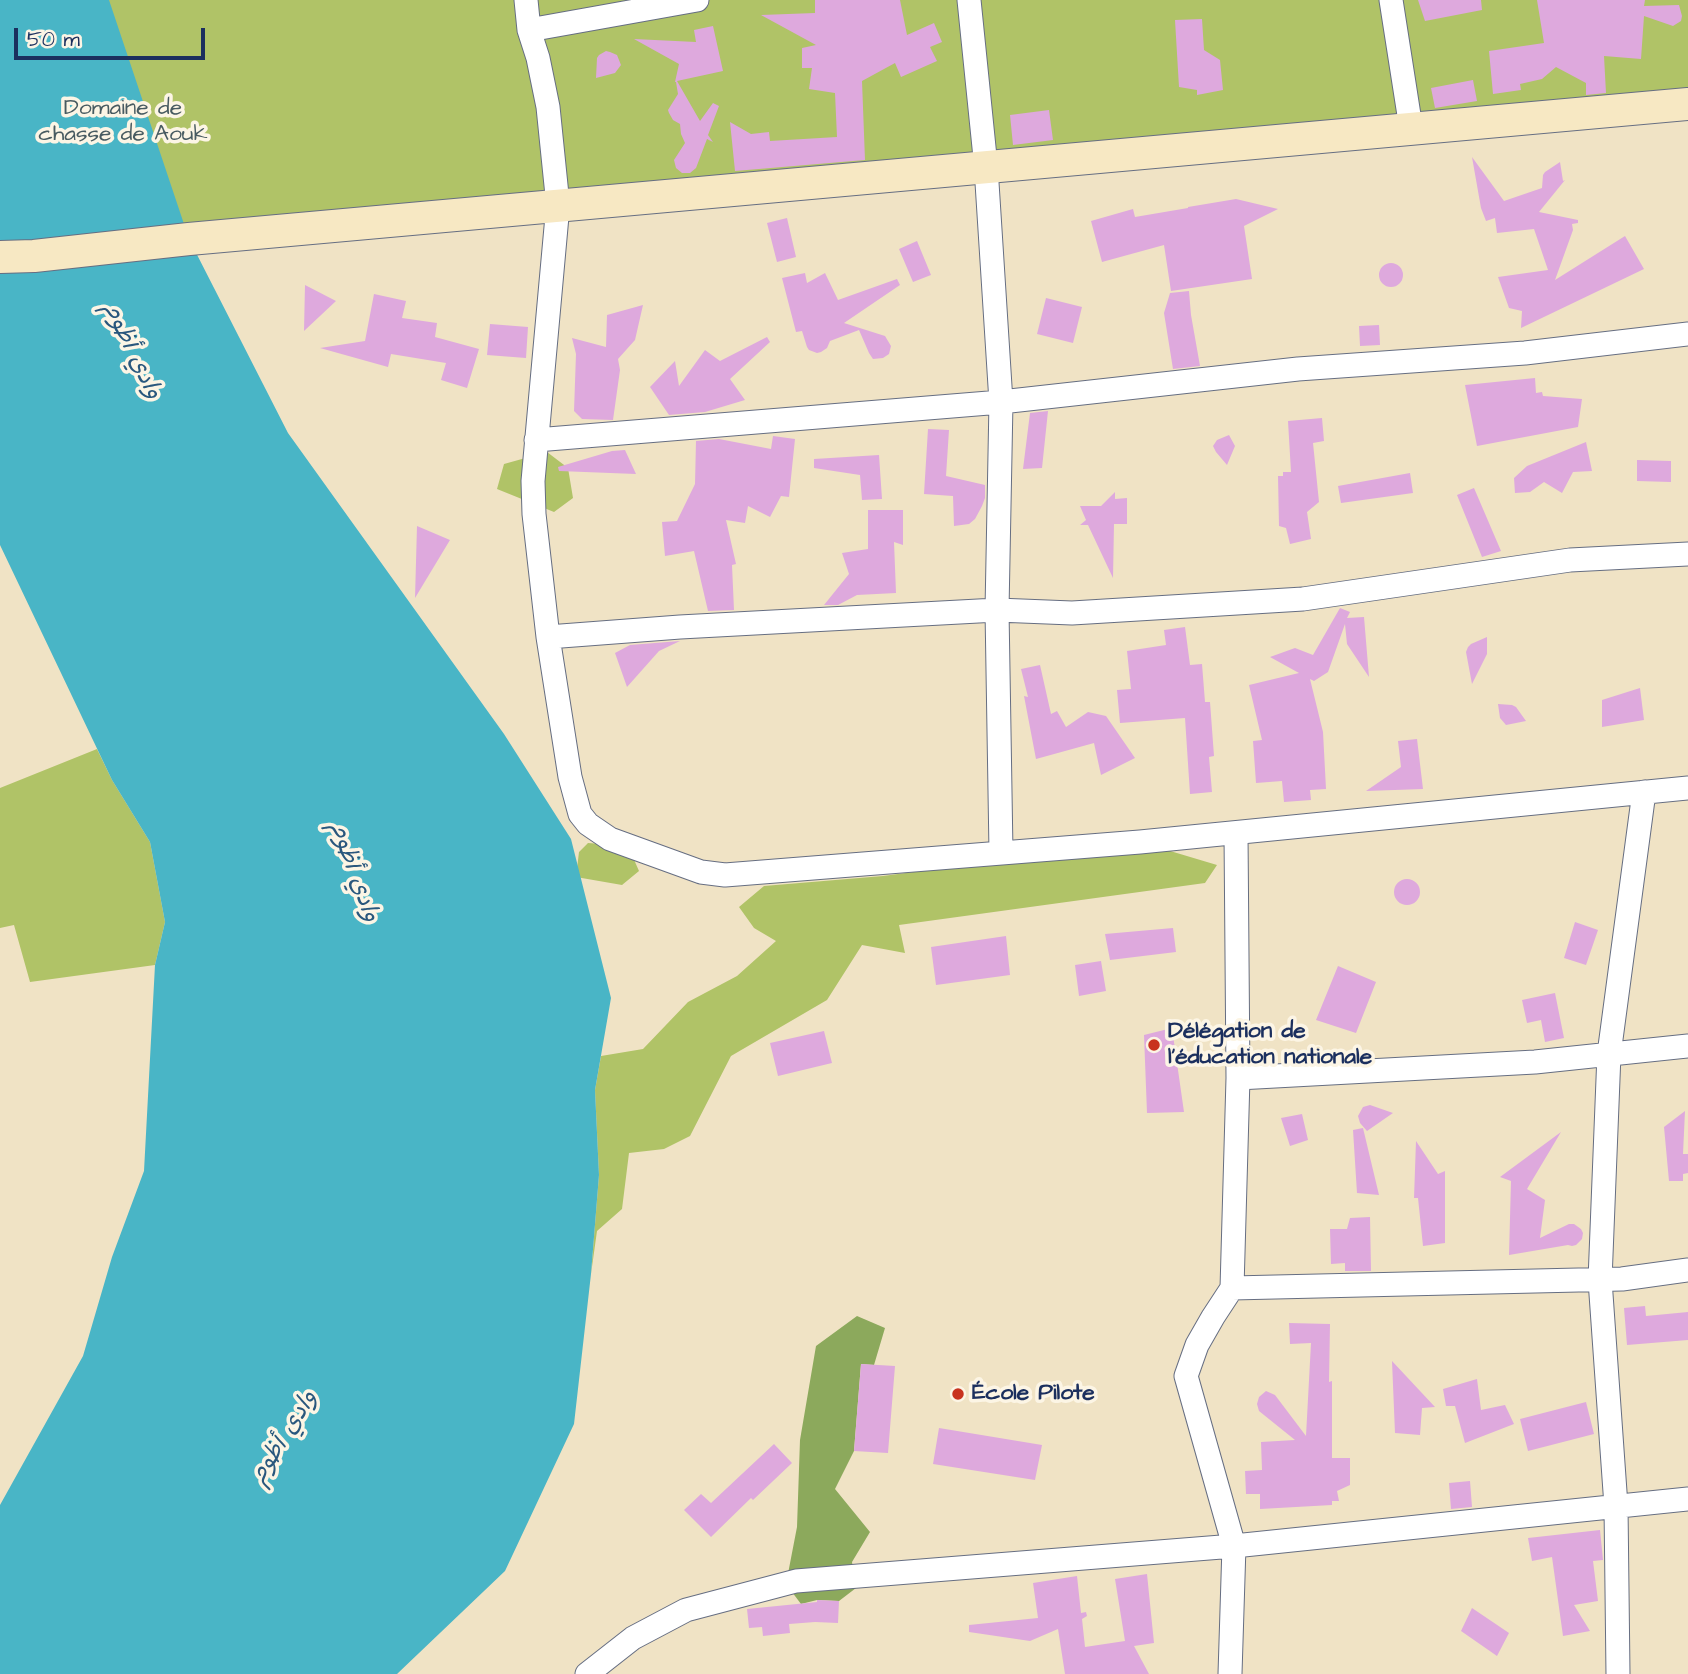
<!DOCTYPE html>
<html>
<head>
<meta charset="utf-8">
<style>
  body { margin:0 }
  #map { position:relative; width:1688px; height:1674px; overflow:hidden; background:#f0e3c5; font-family:"Architects Daughter",sans-serif }
  canvas { display:block }
  .scale { position:absolute; left:14px; top:28px; width:191px; height:32px; box-sizing:border-box; border:4px solid #1b2f5e; border-top:0; padding-left:9px; font-size:21px; line-height:24px; white-space:nowrap; color:#1b2f5e; -webkit-text-stroke:5px #fcf5e5; paint-order:stroke }
</style>
</head>
<body>
<div id="map">
<canvas width="1688" height="1674"></canvas>
<div class="scale">50 m</div>
</div>
<script>
const context = document.querySelector('canvas').getContext('2d');
context.lineJoin = 'round';
function fillPath(path, color) { context.fillStyle = color; context.fill(path, 'evenodd'); }
const shape = rows => new Path2D(rows.map(r => 'M' + r).join(''));
function strokePath(path, color, width, dash) { context.strokeStyle = color; context.lineWidth = width; context.lineCap = dash ? 'butt' : 'round'; context.setLineDash(dash || []); context.stroke(path); }
function write(font, color, halo, rows, align = 'center') {
  context.font = font + ' "Architects Daughter","Playpen Sans Arabic",sans-serif'; context.lineWidth = 7; context.setLineDash([]); context.textBaseline = 'middle'; context.strokeStyle = halo; context.fillStyle = color; for (const [text, x, y, turn = 0] of rows) {
    context.save(); context.translate(x, y); context.rotate((+turn || 0) * Math.PI / 180); context.textAlign = isNaN(turn) ? turn : align; if (halo) context.strokeText(text, 0, 0); context.fillText(text, 0, 0); context.restore();
  }
}
fillPath(shape([
  [0,0,1688,0,1688,104,189,239],
  [547,452,568,468,573,498,554,512,497,489,504,464],
  [97,749,112,780,150,842,165,922,155,965,30,982,14,925,0,928,0,788],
  [1140,842,1217,865,1205,883,899,925,905,953,862,945,827,1000,731,1056,690,1136,664,1149,629,1153,622,1209,597,1231,591,1274,599,1175,595,1090,601,1056,643,1049,688,1002,737,976,776,941,754,928,739,907,764,886,883,876],
  [588,843,628,846,639,871,622,885,576,877,579,852]
]), '#b0c367');
fillPath(shape([
  [857,1316,885,1328,874,1365,861,1364,854,1451,835,1489,870,1532,852,1562,856,1588,839,1601,817,1600,801,1604,786,1584,797,1527,800,1440,816,1346]
]), '#8ca95c');
fillPath(shape([
  [0,0,109,0,189,239,288,433,504,734,571,839,611,998,595,1090,599,1175,591,1274,574,1424,505,1571,397,1674,0,1674,0,1505,83,1356,112,1257,144,1171,155,965,165,922,150,842,112,780,0,545]
]), '#49b5c6');
fillPath(shape([
  [815,0,900,0,907,35,934,23,942,42,930,47,937,61,901,77,895,63,862,81,865,160,735,171,730,122,751,134,769,132,770,141,837,137,835,93,809,89,812,68,802,68,802,48,816,45,761,15,815,13],
  [1418,0,1481,0,1482,10,1425,21],
  [1537,0,1645,0,1644,6,1679,5,1682,16,1681,21,1673,26,1644,16,1641,59,1604,56,1606,93,1586,95,1586,83,1556,67,1542,79,1520,84,1521,90,1493,94,1489,51,1544,43],
  [1202,19,1204,50,1220,60,1223,90,1197,95,1197,90,1179,87,1175,20],
  [713,26,723,71,677,81,700,121,713,103,719,106,708,135,713,142,707,139,696,168,690,173,682,173,676,168,674,160,685,143,681,134,680,124,673,120,669,113,668,110,678,94,676,82,675,82,679,64,634,39,696,42,694,30],
  [606,51,610,52,617,55,621,65,615,73,596,78,597,58,599,55],
  [1473,80,1477,101,1435,108,1431,88],
  [1049,110,1053,140,1013,145,1010,115],
  [1472,157,1504,201,1542,188,1543,175,1545,172,1560,162,1563,181,1565,180,1539,212,1578,220,1578,223,1572,224,1573,230,1555,280,1625,236,1644,269,1521,328,1522,311,1509,308,1498,277,1548,270,1534,229,1497,233,1495,218,1486,221,1481,208],
  [1236,199,1278,209,1244,226,1252,279,1171,291,1164,245,1102,262,1091,221,1133,209,1135,217,1188,208,1188,207],
  [787,218,796,257,777,262,767,223],
  [917,241,931,275,913,282,899,249],
  '1379 275a12 12 0 1 1 24 0a12 12 0 1 1-24 0Z',
  [805,273,807,283,825,273,838,300,897,279,900,285,844,323,885,336,891,346,889,354,883,358,873,359,869,353,859,330,830,341,827,348,821,352,817,353,809,350,807,347,802,331,796,332,782,278],
  [305,285,336,301,304,331],
  [1189,291,1191,315,1200,366,1173,369,1164,313,1170,293],
  [374,294,406,301,402,318,437,323,435,337,479,349,467,388,441,380,446,363,391,354,388,367,320,348,365,341],
  [1046,298,1082,307,1073,343,1037,334],
  [643,305,635,340,618,359,620,370,613,420,582,419,574,411,576,354,572,338,606,347,607,315],
  [490,324,528,327,526,358,487,355],
  [1379,325,1380,345,1360,346,1359,326],
  [767,337,770,342,730,379,745,400,705,412,669,415,650,387,675,361,679,386,705,350,720,361],
  [1535,378,1536,393,1542,392,1543,396,1582,399,1578,427,1477,446,1465,385],
  [1048,411,1042,468,1023,469,1030,413],
  [1322,418,1324,441,1313,443,1319,502,1307,512,1311,539,1290,544,1286,528,1279,526,1278,476,1283,476,1283,472,1291,472,1288,421],
  [928,429,949,430,946,476,985,485,985,498,982,506,975,519,969,524,954,526,953,496,924,494],
  [1229,435,1235,446,1227,465,1216,452,1213,446,1217,440],
  [773,436,795,439,789,497,781,496,770,517,748,506,745,523,726,520,736,564,732,565,734,610,708,611,694,551,665,556,662,522,677,521,695,484,696,441,719,439,771,449],
  [1586,442,1592,471,1573,472,1562,493,1544,482,1530,492,1515,493,1514,478,1527,466],
  [625,450,636,474,559,471,558,467,612,451],
  [879,455,882,499,862,500,860,475,814,468,814,459],
  [1637,460,1671,461,1671,482,1637,481],
  [1410,473,1413,493,1341,503,1338,486],
  [1474,488,1501,551,1482,557,1457,495],
  [1115,492,1115,499,1127,498,1127,524,1114,524,1113,578,1088,525,1080,525,1086,520,1080,506,1101,506],
  [868,510,903,510,903,545,894,542,896,593,857,595,838,605,824,605,849,574,842,553,868,549],
  [417,526,450,540,415,598],
  [1340,608,1350,612,1347,618,1364,617,1369,677,1347,644,1345,624,1328,672,1314,681,1310,679,1323,732,1326,789,1310,790,1311,800,1284,802,1282,781,1256,783,1253,741,1262,740,1249,685,1299,673,1270,657,1295,648,1313,655],
  [1185,627,1190,665,1202,664,1205,702,1210,702,1214,756,1209,757,1212,792,1190,794,1185,718,1120,723,1117,690,1131,689,1127,651,1166,645,1164,630],
  [1487,637,1487,654,1472,684,1466,652,1468,647,1471,644],
  [680,641,659,651,627,687,615,653,630,645],
  [1040,665,1051,714,1057,711,1066,727,1088,712,1106,716,1135,758,1101,775,1094,743,1036,759,1024,696,1028,697,1021,669],
  [1640,688,1644,720,1602,727,1602,700],
  [1498,704,1512,705,1516,707,1526,721,1506,725,1500,718],
  [1417,739,1423,789,1366,791,1401,767,1398,741],
  '1394 892a13 13 0 1 1 26 0a13 13 0 1 1-26 0Z',
  [1575,922,1598,930,1586,965,1564,958],
  [1173,928,1176,952,1110,960,1105,934],
  [1006,936,1010,975,936,985,931,947],
  [1101,961,1106,991,1079,996,1075,965],
  [1338,966,1376,982,1356,1033,1316,1020],
  [1555,993,1564,1038,1545,1042,1541,1020,1527,1023,1522,1000],
  [1172,1028,1184,1112,1147,1113,1144,1035],
  [824,1031,832,1063,778,1076,770,1043],
  [1370,1105,1393,1113,1367,1131,1360,1123,1358,1116,1363,1107],
  [1685,1111,1683,1154,1688,1154,1688,1173,1683,1174,1683,1181,1669,1181,1664,1127],
  [1302,1114,1308,1140,1290,1146,1281,1118],
  [1363,1128,1379,1195,1357,1193,1353,1130],
  [1561,1132,1527,1189,1545,1200,1540,1238,1569,1224,1574,1224,1581,1229,1583,1233,1582,1239,1576,1245,1572,1246,1568,1245,1509,1255,1511,1181,1500,1177],
  [1416,1141,1438,1174,1445,1171,1445,1243,1423,1246,1418,1198,1414,1198],
  [1370,1217,1371,1271,1345,1271,1345,1263,1331,1264,1330,1229,1347,1229,1350,1218],
  [1645,1306,1646,1316,1688,1312,1688,1340,1627,1345,1624,1308],
  [1289,1323,1330,1324,1329,1382,1332,1381,1332,1458,1350,1458,1350,1485,1337,1491,1339,1501,1332,1501,1332,1505,1260,1509,1260,1494,1246,1494,1245,1471,1262,1470,1261,1442,1295,1440,1259,1411,1257,1404,1259,1397,1266,1391,1275,1395,1306,1436,1311,1343,1290,1344],
  [1392,1361,1435,1407,1422,1408,1420,1435,1395,1433],
  [861,1364,895,1366,888,1453,854,1451],
  [1477,1379,1481,1410,1505,1405,1514,1424,1465,1443,1455,1406,1446,1406,1443,1389],
  [1586,1402,1594,1434,1528,1451,1520,1419],
  [939,1428,1042,1445,1035,1480,933,1464],
  [774,1444,792,1463,753,1500,751,1498,711,1537,684,1510,701,1494,711,1503],
  [1470,1481,1472,1507,1451,1509,1449,1483],
  [1600,1530,1603,1560,1593,1561,1598,1601,1574,1605,1590,1631,1563,1636,1552,1557,1532,1561,1528,1538],
  [1147,1574,1154,1643,1134,1646,1149,1674,1065,1674,1058,1629,1030,1641,969,1632,969,1625,1038,1618,1033,1583,1077,1576,1081,1613,1086,1612,1087,1616,1082,1619,1085,1647,1125,1641,1115,1579],
  [817,1600,839,1601,838,1623,815,1622,789,1624,790,1633,763,1636,762,1627,749,1628,747,1609,817,1602],
  [1472,1608,1509,1633,1497,1656,1461,1631]
]), '#dea9dd');
const street = shape([
  [526,0,529,30,538,58,548,107,558,205,533,481,534,514,548,637,570,777,580,814,588,824,610,839,701,872,725,875,1140,842,1688,788],
  [969,0,986,167,1001,402,997,610,1001,852],
  [1391,0,1411,128],
  [529,30,697,0],
  [536,440,1001,402,1298,369,1525,353,1688,334],
  [548,637,680,627,997,610,1072,613,1303,599,1570,560,1688,554],
  [1238,1078,1535,1062,1688,1046],
  [1232,1288,1622,1279,1688,1270],
  [587,1674,633,1638,686,1610,796,1581,1234,1546,1688,1499],
  [1230,1674,1234,1546,1186,1376,1197,1345,1213,1317,1232,1288,1238,1078,1236,833],
  [1618,1674,1616,1506,1600,1280,1609,1054,1644,792]
]);
const secondary = shape([
  [0,257,34,256,189,239,1688,104]
]);
strokePath(street, '#666e82', 25);
strokePath(secondary, '#666e82', 34);
strokePath(street, '#fff', 23);
strokePath(secondary, '#f7e8c3', 32);
for (const [x, y, r, color] of [
  [1154,1045,7,"#c8321e"],
  [958,1394,7,"#c8321e"]
]) { const dot = new Path2D(); dot.arc(x, y, r, 0, 2 * Math.PI); context.fillStyle = color; context.fill(dot); strokePath(dot, '#fcf5e5', 2.5); }
write('23px', '#485b61', '#fcf5e5', [
  ["Domaine de",123,109],
  ["chasse de Aouk",123,135]
]);
write('bold 23px', '#1b2f5e', '#fcf5e5', [
  ["Délégation de",1168,1032],
  ["l'éducation nationale",1168,1058],
  ["École Pilote",972,1394]
], 'left');
write('italic 24px', '#29577d', '#fcf5e5', [
  ["وادي أظوم",131,351,64],
  ["وادي أظوم",353,872,70],
  ["وادي أظوم",285,1438,-58]
]);
</script>
</body>
</html>
